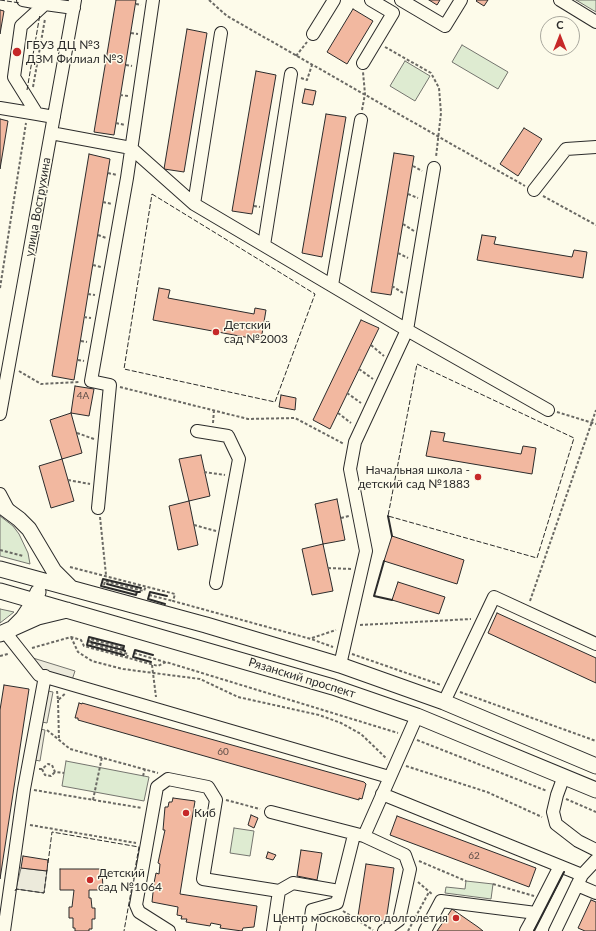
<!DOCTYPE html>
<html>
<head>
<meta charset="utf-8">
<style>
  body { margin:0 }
  #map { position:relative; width:596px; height:931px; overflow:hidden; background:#fdfbea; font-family:Lato,sans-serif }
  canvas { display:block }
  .north { position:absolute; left:540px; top:16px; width:40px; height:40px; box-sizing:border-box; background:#fdfbea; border:1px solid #a9a89e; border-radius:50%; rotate:0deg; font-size:11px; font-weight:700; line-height:16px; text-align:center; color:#2b2b2b }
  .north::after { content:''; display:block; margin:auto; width:14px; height:18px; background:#c62828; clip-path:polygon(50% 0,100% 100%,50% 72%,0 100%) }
</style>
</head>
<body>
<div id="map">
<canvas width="596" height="931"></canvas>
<div class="north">С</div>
</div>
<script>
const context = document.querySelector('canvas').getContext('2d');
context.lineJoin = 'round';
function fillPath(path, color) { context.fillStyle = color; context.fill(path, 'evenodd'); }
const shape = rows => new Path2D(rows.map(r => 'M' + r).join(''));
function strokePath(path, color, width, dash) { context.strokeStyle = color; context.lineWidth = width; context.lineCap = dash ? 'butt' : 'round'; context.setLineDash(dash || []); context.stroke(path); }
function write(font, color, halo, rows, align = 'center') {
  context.font = font + ' Lato,sans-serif'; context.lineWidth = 3; context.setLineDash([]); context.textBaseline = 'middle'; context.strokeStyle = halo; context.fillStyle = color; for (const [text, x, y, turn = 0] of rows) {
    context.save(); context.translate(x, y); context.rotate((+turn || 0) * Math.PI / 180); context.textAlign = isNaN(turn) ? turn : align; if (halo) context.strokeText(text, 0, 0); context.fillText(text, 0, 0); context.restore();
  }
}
const green = shape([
  [576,0,596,0,596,12,576,0],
  [462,45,508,72,498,89,452,62,462,45],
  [405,61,430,76,415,101,390,86,405,61],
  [0,516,13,526,19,534,28,553,30,564,0,556,0,516],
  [0,609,14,612,0,623,0,609],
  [66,761,149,777,144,801,62,786,66,761],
  [234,828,254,831,250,856,230,853,234,828],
  [466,881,493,884,491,899,445,893,446,887,465,889,466,881]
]);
fillPath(green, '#deebd1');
strokePath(green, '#74746e', 1);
const parking = shape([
  [33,658,75,671,72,680,30,667,33,658],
  [43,690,53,692,47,723,37,721,43,690],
  [35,728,45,730,40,761,30,759,35,728],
  [21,868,47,871,44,893,16,889,21,868]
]);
fillPath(parking, '#eceadb');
strokePath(parking, '#74746e', 1);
const building = shape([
  [116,0,136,0,114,135,94,132,116,0],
  [429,0,440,0,437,5,429,0],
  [477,0,488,0,484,6,476,1,477,0],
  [353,9,373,21,347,64,327,52,353,9],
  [0,10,4,11,0,34,0,10],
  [187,29,207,33,184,172,164,169,187,29],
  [256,71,276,75,252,214,232,211,256,71],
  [305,89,316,91,313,105,302,103,305,89],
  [326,114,346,117,322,257,302,253,326,114],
  [0,119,8,121,0,169,0,119],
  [524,128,542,139,518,176,500,164,524,128],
  [394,153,414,156,391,295,371,292,394,153],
  [89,154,110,159,74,380,52,376,89,154],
  [482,235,496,237,494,244,572,257,574,250,587,252,583,278,477,260,482,235],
  [159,288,170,290,168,298,254,314,255,308,266,310,261,340,153,320,159,288],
  [361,320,379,328,330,429,313,420,361,320],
  [75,386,94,389,89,416,71,413,75,386],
  [281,395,296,398,295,410,279,407,281,395],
  [71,413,82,453,62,459,50,420,71,413],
  [431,431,445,433,443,441,521,454,523,446,536,448,532,474,426,456,431,431],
  [201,455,210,496,189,501,179,459,201,455],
  [62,459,74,501,51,508,39,466,62,459],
  [337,499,345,540,323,544,315,504,337,499],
  [189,501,198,545,178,550,169,506,189,501],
  [392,536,464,560,457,584,384,561,392,536],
  [323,544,333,591,312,595,302,549,323,544],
  [398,582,445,597,439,614,392,600,398,582],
  [497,613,596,658,596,683,488,633,497,613],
  [4,685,29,689,0,879,0,710,4,685],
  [79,703,82,704,82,703,364,782,366,784,362,799,359,798,359,800,78,720,78,718,75,718,79,703],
  [173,798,195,801,180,894,257,906,254,927,243,928,242,931,220,928,221,925,211,923,210,926,186,922,187,919,181,919,182,916,177,915,178,907,152,902,154,883,156,873,159,874,160,864,158,863,165,830,163,830,165,807,168,807,169,802,172,802,173,798],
  [251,815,258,818,254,828,248,825,251,815],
  [397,816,536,868,529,887,390,835,397,816],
  [301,850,322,853,317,880,297,876,301,850],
  [268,852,276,855,273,860,266,858,268,852],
  [23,856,48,860,47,871,21,868,23,856],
  [366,864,394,868,386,921,358,916,366,864],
  [60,869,102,869,103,890,89,890,89,898,91,898,92,908,95,908,95,919,92,919,92,929,89,929,89,931,75,931,75,928,73,928,73,918,69,918,69,907,72,907,74,890,60,890,60,869],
  [591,900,596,902,596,931,585,931,578,928,591,900],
  [452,909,478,927,483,931,437,931,452,909]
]);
fillPath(building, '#f2b8a0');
strokePath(building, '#2b2b2b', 1);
const minor = shape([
  [23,0,45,4],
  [401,0,445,26,461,0],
  [560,0,596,22],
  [313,34,334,0],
  [363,63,393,13,371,0],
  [0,108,37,114],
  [54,117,37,114,14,77,21,26,45,4,74,8],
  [51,133,131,148,194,204,407,330,548,410],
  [534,190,566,149,596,147],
  [194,204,221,33],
  [264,245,291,74],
  [332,285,361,120],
  [0,414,75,0],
  [197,431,228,436,239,459,216,583],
  [0,494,9,511],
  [98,508,110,385,91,381,127,178,153,0],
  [5,632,39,675,389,777],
  [340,665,366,551,350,469,355,442,407,330,434,168],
  [444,702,494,597,596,644],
  [564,776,557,795,553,812,556,824,578,841,596,850],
  [382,794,582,875],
  [271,812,364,836,405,855,410,869,399,920,384,931],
  [364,836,417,716],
  [577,885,596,893],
  [279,891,293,883,339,891],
  [4,931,24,789,45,676],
  [169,931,139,912,136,905,157,787,168,779,208,787,216,800,203,879,279,891,273,931],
  [309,931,312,910,337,903,354,835],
  [425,931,441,901,536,913,560,866],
  [526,931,536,913],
  [555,931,582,875,596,860]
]);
const major = shape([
  [0,505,19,519,29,529,54,571,71,588],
  [0,569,206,625,340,665,444,702,596,766],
  [0,591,333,687,417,716,596,790],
  [12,629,23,618,35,600,38,592],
  [0,634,38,617,67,610]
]);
strokePath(minor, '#2b2b2b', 14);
strokePath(major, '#2b2b2b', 17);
strokePath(shape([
  [209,0,227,16,525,186],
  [136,4,141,5],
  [131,33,138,34],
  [385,47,431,73,439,88,441,113,436,157],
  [296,56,307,42],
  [126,65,132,66],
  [301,78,307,80,312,65],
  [33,87,45,19],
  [120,95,128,96],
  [362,110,365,94,363,72],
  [116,123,125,125],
  [413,166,422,171],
  [108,173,117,175],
  [408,194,418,198],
  [543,196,596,225],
  [103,202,112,204],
  [254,206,260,207],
  [403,224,414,231],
  [98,235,106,238],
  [398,253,408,258],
  [93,265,101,267],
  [392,286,403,293],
  [0,288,26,123],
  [88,294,95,295],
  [84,317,91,318],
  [81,341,87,342],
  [371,345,384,356],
  [78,360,84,361],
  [359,369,373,379],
  [19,371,41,384,80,382],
  [120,387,248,419,295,418,344,444],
  [347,393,361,403],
  [557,412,596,424],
  [338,413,351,423],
  [213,423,214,410],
  [77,433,94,439],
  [204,472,225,475],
  [68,480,90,484],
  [100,517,106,575],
  [341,518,349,516],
  [194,525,216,531],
  [0,550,23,556],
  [70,567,175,594,173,601,311,639,333,647],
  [328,568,351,569],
  [104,585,105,581,144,591,146,586],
  [149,595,173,601],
  [530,601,596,410],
  [360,625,471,619],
  [71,637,78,652,92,661,123,669,200,679,238,697,319,715,341,723,361,734,387,759],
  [312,638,336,630],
  [32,648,71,637,81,640,84,646,158,666,166,662,398,733],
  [123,648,90,639,89,643,128,654,127,658],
  [134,653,165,662],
  [352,654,441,685],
  [0,656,8,654],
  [152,665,156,697],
  [57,691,58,700,66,693],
  [460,692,596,741],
  [58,700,59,740],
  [47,730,70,749,158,773],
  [417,740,547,791],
  [406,766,487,792,542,817],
  [39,769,42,769,48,764,52,765,55,772,64,773],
  [42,769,45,775,51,776,55,772],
  [143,776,145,769],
  [34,790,142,808],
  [566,799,596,812],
  [93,800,102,757],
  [226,800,260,809],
  [30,825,136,843],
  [419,861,466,881],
  [418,882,433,895],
  [493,884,534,896],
  [343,911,373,930],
  [408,931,429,892]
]), '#6a6964', 2, [3, 2]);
strokePath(minor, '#fdfbea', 12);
strokePath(major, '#fdfbea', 15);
strokePath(shape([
  [0,0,20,3],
  [27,90,40,14],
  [152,194,315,294,275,402,124,369,152,194],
  [417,364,574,438,537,558,388,516,417,364],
  [48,863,52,832,139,847,124,931],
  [15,891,16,889,44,893,47,869]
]), '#2b2b2b', 1, [5, 2]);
strokePath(shape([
  [388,516,392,536],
  [384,561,374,596,392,600],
  [107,584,137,592],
  [140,592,137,592,136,595,101,586,103,579,141,588],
  [165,604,148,599,150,592,167,596],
  [91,642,123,650],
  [124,655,87,645,89,637,124,646,123,650,125,651],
  [151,662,133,657,135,650,153,655],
  [534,931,564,872]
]), '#2b2b2b', 2);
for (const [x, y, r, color] of [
  [17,52,5,"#c62828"],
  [216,332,4,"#c62828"],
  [478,477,4,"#c62828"],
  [186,813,4,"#c62828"],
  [90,880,4,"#c62828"],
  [456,918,4,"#c62828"]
]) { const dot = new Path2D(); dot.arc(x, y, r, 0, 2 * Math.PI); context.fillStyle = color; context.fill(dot); strokePath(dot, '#fdfbea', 1.5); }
write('10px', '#5d4e48', null, [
  ["4А",83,396],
  ["60",223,752],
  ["62",474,856]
]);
write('12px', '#2b2b2b', '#fdfbea', [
  ["ГБУЗ ДЦ №3",26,45],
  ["ДЗМ Филиал №3",26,59],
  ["Детский",224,325],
  ["сад №2003",224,339],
  ["Начальная школа -",470,470,"right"],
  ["детский сад №1883",470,484,"right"],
  ["Киб",194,813],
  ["Детский",98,873],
  ["сад №1064",98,887],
  ["Центр московского долголетия",448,918,"right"]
], 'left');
write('12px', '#2b2b2b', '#fdfbea', [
  ["улица Вострухина",38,207,-80],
  ["Рязанский проспект",302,678,17]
]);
</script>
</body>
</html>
